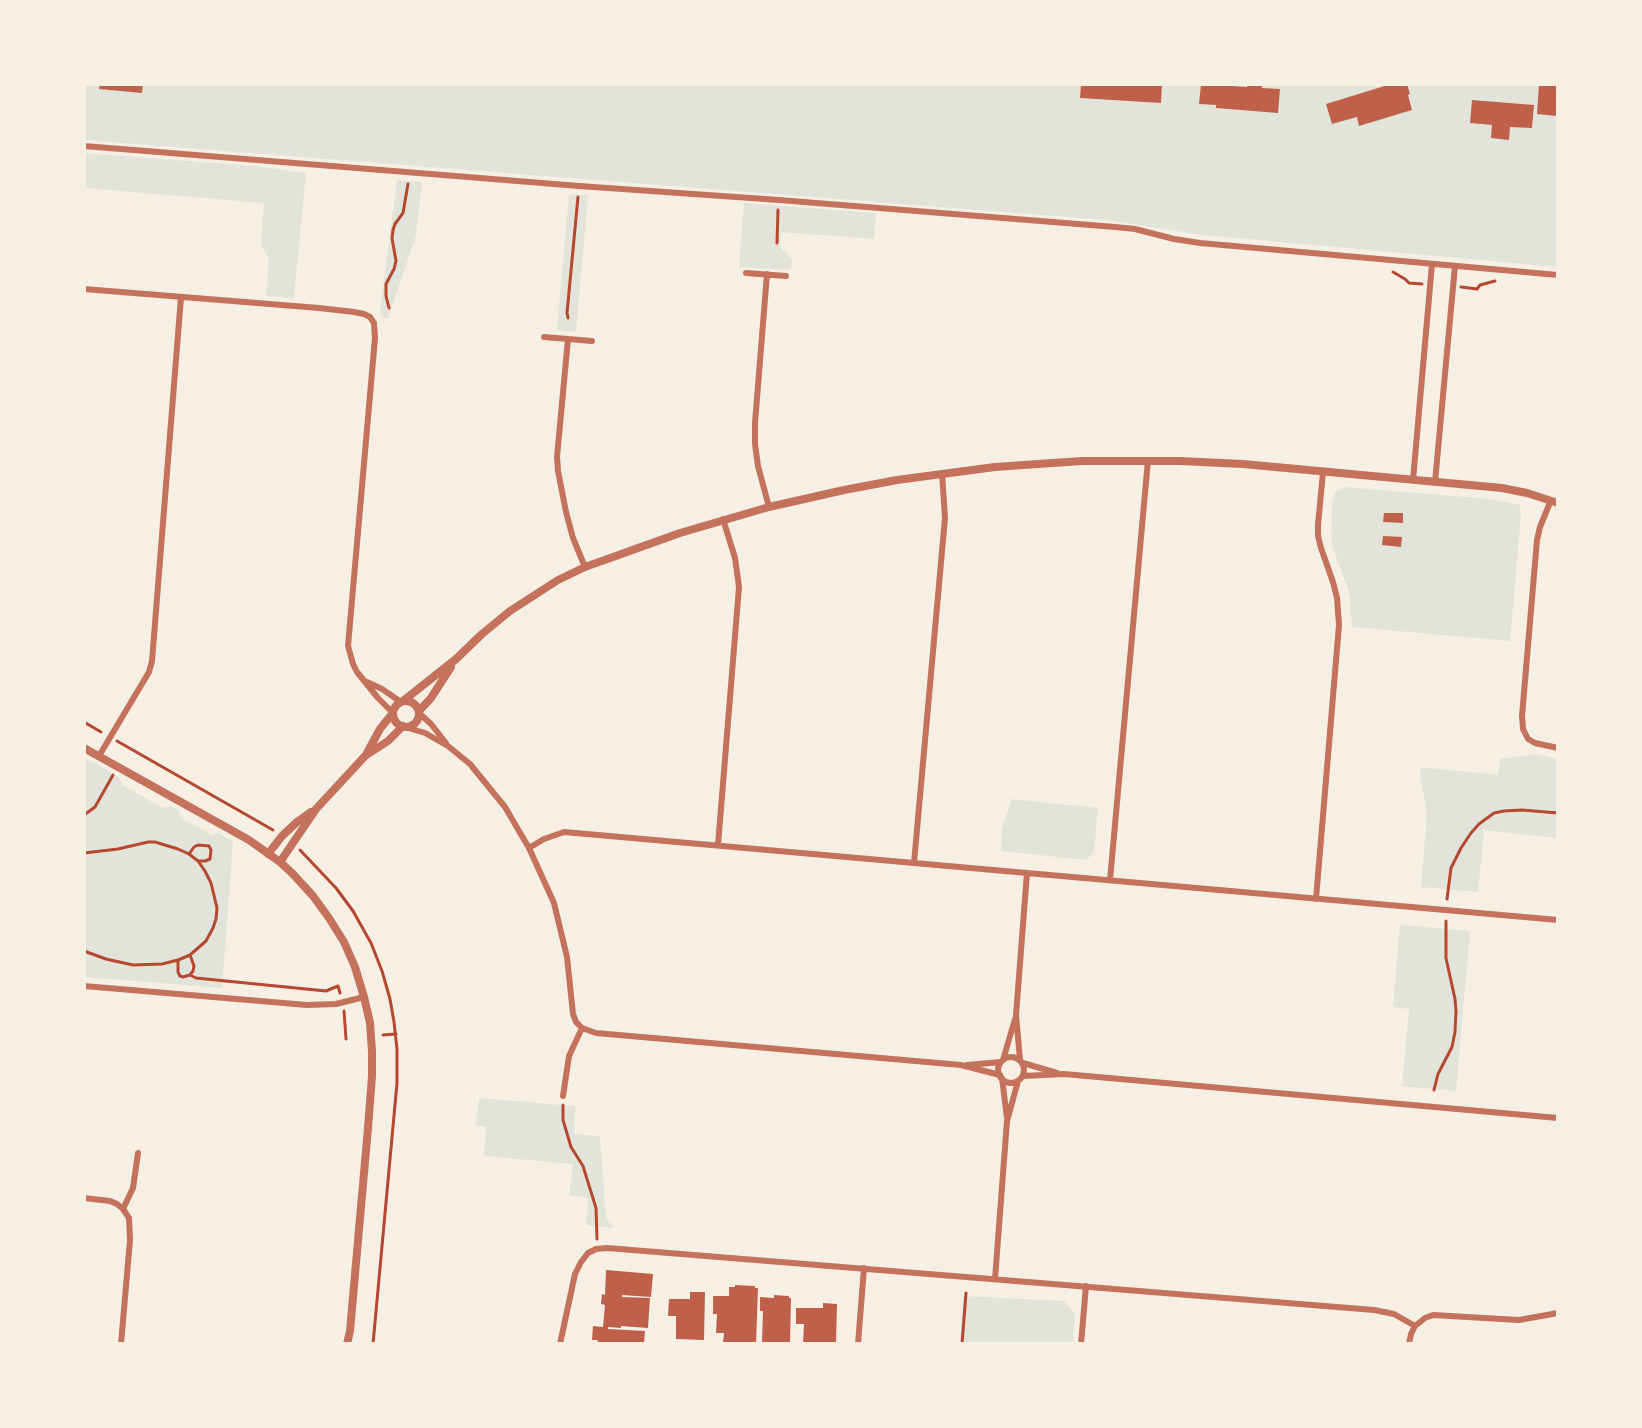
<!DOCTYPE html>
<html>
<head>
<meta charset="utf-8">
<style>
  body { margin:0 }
  #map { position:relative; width:1642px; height:1428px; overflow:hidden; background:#f6efe4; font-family:Commissioner,sans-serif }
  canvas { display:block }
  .frame { position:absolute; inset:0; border:86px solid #f6efe4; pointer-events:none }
</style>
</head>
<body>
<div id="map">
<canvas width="1642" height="1428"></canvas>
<div class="frame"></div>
</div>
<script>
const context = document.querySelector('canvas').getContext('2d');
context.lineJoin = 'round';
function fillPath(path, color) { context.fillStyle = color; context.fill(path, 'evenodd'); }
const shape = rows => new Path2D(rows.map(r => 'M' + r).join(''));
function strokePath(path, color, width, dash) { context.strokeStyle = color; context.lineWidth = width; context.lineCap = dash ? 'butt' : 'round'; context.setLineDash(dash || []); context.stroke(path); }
fillPath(shape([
  [84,84,1558,84,1558,267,1202,235,1106,220,84,140],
  [84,153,253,166,306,173,294,298,266,296,269,259,261,245,264,203,84,188],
  [397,180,422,182,416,236,388,319,384,318,380,311],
  [569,194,588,195,576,332,557,330],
  [744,203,876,213,874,239,781,232,780,247,792,259,791,270,739,267],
  [1344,487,1491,499,1520,505,1521,515,1510,641,1352,627,1350,599,1347,586,1333,549,1331,539,1332,504,1335,492],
  [1536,754,1558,759,1558,838,1484,830,1478,892,1421,887,1427,814,1420,775,1421,767,1498,775,1500,759],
  [84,757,119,777,122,785,163,808,171,806,179,811,181,818,212,835,219,833,233,842,222,988,84,977],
  [1012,799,1098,808,1094,853,1086,860,1001,851,1002,829],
  [1400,925,1470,931,1456,1091,1402,1086,1409,1009,1393,1007],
  [479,1098,575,1106,574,1134,600,1136,606,1219,614,1228,586,1225,588,1198,569,1195,573,1164,484,1156,486,1127,476,1125],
  [963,1296,1064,1301,1075,1315,1073,1344,960,1344]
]), '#e2e4dc');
fillPath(shape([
  [100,84,143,84,142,93,99,89],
  [1081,84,1162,84,1161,103,1080,98],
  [1201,84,1247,87,1247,84,1262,84,1262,88,1280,89,1278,113,1216,108,1216,105,1199,104],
  [1391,84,1407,84,1410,94,1408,95,1412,110,1359,126,1357,117,1332,124,1326,104],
  [1539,84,1558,84,1557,116,1537,114],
  [1472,100,1534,105,1532,128,1510,127,1509,140,1491,138,1492,125,1470,123],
  [1384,513,1403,513,1403,523,1383,522],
  [1383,536,1402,537,1401,547,1382,545],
  [606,1270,653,1274,651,1297,622,1295,622,1297,650,1298,648,1328,621,1326,621,1328,608,1327,608,1329,645,1331,644,1344,597,1344,598,1340,592,1340,593,1326,603,1327,605,1305,601,1304,602,1294,605,1295],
  [735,1285,755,1286,755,1288,758,1288,756,1344,723,1343,724,1333,716,1333,717,1314,713,1314,713,1296,729,1296,729,1287,735,1287],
  [690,1292,705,1292,704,1340,676,1339,676,1316,668,1316,669,1299,690,1299],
  [774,1295,789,1296,789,1298,791,1298,790,1342,762,1342,763,1311,760,1311,760,1297,774,1298],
  [823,1303,837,1304,836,1344,803,1344,804,1324,796,1324,796,1308,823,1308]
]), '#bf614a');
strokePath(shape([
  [777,243,778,210],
  [1393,272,1405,279,1409,283,1422,284],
  [1461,287,1477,289,1480,285,1495,281],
  [389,308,386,296,386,284,394,269,396,261,392,238,393,230,395,224,403,213,408,184],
  [568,318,567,313,578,197],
  [84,722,101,732],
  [117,741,273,830],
  [84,815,95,807,113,775],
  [300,850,336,888,353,911,371,943,382,971,390,999,394,1022,397,1049,397,1083,373,1344],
  [84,853,118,849,148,842,155,842,178,849,189,854,198,861,205,871,211,883,217,908,216,919,213,928,206,941,190,955,178,960,162,964,133,965,106,959,84,951],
  [189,854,194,847,198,845,209,846,211,850,210,859,205,861,199,861],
  [1447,899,1451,868,1461,848,1471,833,1479,824,1494,813,1504,811,1522,810,1558,813],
  [178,960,178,972,180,976,183,977,190,975,196,978,326,991,338,986,340,993],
  [190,975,193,971,194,966,190,955],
  [344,1011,346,1039],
  [383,1035,396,1034],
  [1434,1090,1438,1074,1452,1047,1455,1032,1456,1011,1455,999,1446,958,1446,921],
  [563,1105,563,1120,571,1147,583,1166,596,1208,597,1239],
  [962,1344,966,1293]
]), '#b5482f', 3);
strokePath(shape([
  [84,146,579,186,779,200,1115,227,1135,229,1174,239,1200,243,1558,275],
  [746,273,786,276],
  [767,274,755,423,755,444,758,466,769,507],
  [84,289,319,308,354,312,364,314,370,317,374,323,375,338,348,646,353,664,357,672,378,698,393,713],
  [544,337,592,341],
  [568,339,557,457,558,471,566,512,573,538,585,567],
  [1413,480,1432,264],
  [1435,482,1455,266],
  [1551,500,1540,527,1537,540,1522,716,1523,729,1528,739,1535,743,1558,748],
  [367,682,382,689,401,702],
  [419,713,431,724,446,743],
  [405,727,425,733,448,746,470,764,505,807,529,848,554,903,567,957,573,1014,576,1022,582,1028,596,1033,961,1065,1000,1075],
  [99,756,149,672,152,661,181,297],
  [718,845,739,587,735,558,723,519],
  [529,848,544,839,564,832,1558,920],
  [914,863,945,518,942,473],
  [1110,880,1148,460],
  [1316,899,1339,625,1337,598,1333,582,1321,548,1318,536,1318,525,1323,472],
  [84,986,307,1005,336,1004,364,997],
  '998 1070a13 13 0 1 1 26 0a13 13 0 1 1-26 0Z',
  [1003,1060,1015,1019],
  [1020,1060,1016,1015,1027,873],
  [1023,1063,1057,1073],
  [967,1065,1001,1062],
  [1023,1076,1064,1074,1558,1118],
  [1002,1078,1007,1118],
  [563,1096,569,1056,582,1028],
  [84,1198,110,1201,117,1204,123,1209,129,1218,130,1240,121,1344],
  [123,1209,133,1188,138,1153],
  [995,1279,1007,1121,1018,1081],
  [560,1344,575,1274,581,1262,588,1253,596,1249,607,1248,1374,1310,1394,1314,1415,1326],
  [858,1344,864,1268],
  [1081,1344,1086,1286],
  [1409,1344,1411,1334,1415,1326,1425,1318,1433,1315,1519,1320,1558,1313]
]), '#c5725c', 6);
strokePath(shape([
  '393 714a13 13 0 1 1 26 0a13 13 0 1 1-26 0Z',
  [403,701,456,659,482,634,510,611,558,580,585,567,680,533,769,507,844,490,897,480,995,467,1038,464,1082,461,1180,461,1243,464,1502,488,1527,493,1558,503],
  [419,711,431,698,451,667],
  [84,748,249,840,280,862,292,873,313,896,329,918,344,942,355,967,364,997,370,1023,372,1051,372,1076,368,1128,350,1331,347,1344],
  [367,753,380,729,392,714],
  [268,854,282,836,297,822,311,812],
  [280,862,316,809,365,756,388,741,403,726]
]), '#c5725c', 8);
</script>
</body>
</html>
